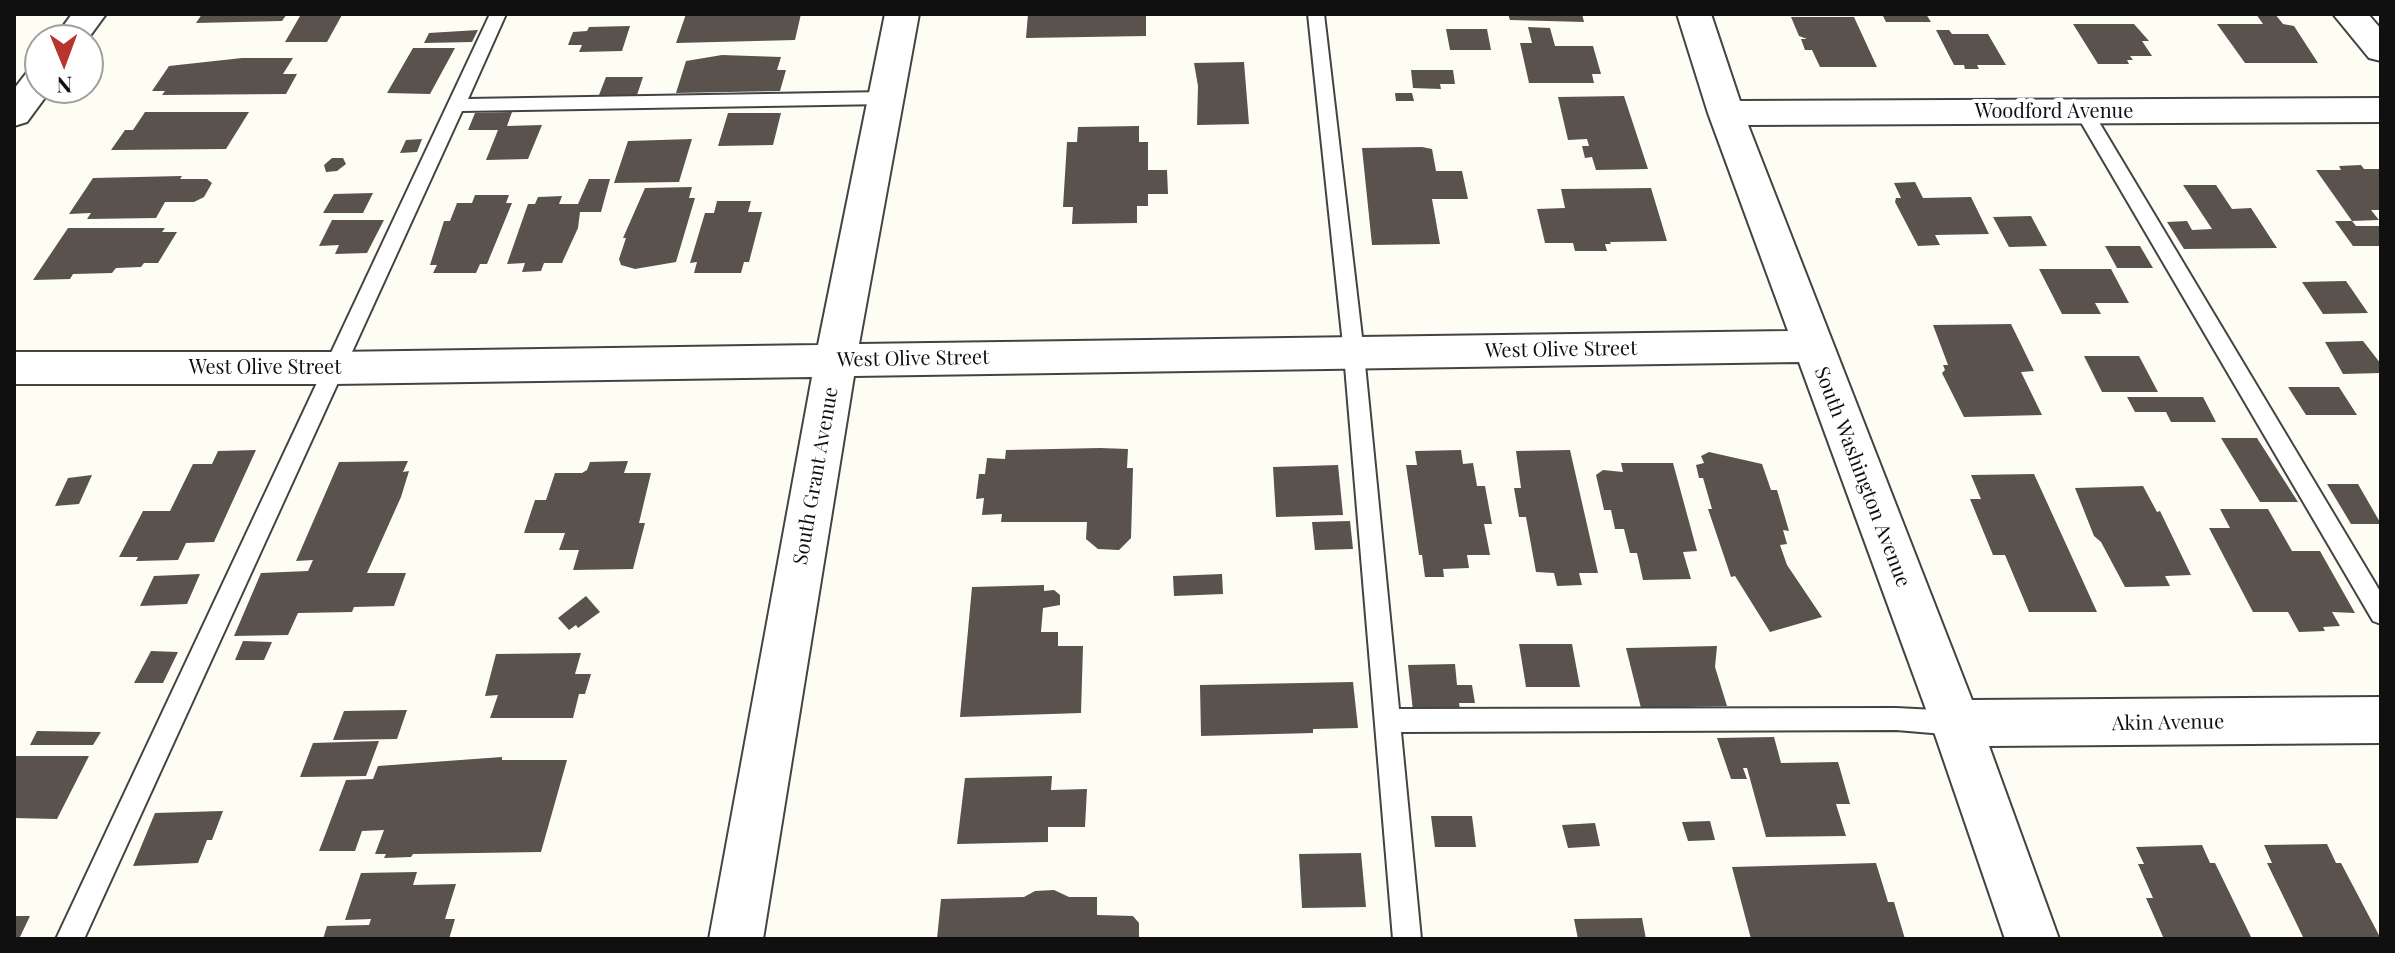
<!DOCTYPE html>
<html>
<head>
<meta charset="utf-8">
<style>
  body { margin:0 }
  #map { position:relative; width:2395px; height:953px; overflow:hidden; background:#fefdf4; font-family:"Playfair Display",serif }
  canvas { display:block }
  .frame { position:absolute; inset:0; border:16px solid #101010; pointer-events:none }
  .north { position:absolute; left:24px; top:24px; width:80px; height:80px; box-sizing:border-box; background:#fff; border:2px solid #9f9f9f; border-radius:50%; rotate:179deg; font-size:22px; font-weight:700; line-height:32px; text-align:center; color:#101010 }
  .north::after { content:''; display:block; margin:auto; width:28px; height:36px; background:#ba342e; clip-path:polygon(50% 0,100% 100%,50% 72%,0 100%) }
</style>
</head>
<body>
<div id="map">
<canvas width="2395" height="953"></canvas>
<div class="frame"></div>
<div class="north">N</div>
</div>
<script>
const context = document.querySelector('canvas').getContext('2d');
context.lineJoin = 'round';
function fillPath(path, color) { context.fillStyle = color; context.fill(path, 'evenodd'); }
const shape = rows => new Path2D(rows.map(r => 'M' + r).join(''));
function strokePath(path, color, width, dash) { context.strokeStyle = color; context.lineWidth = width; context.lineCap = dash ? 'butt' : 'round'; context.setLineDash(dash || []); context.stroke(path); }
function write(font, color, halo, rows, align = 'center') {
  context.font = font + ' "Playfair Display",serif'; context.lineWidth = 8; context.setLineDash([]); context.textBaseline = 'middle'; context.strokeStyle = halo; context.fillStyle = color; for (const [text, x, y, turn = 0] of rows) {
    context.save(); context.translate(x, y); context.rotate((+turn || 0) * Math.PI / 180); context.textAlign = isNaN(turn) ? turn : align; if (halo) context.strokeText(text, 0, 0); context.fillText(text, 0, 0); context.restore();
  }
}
fillPath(shape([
  [202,14,287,14,282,21,196,23],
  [686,14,801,14,795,40,676,43],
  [1028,14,1146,14,1146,36,1026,38],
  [1508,14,1582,14,1584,22,1510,20],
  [1882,14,1926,14,1931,22,1886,22],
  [2256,14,2275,14,2283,24,2294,26,2318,63,2245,63,2217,24,2263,24],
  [342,15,327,42,285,42,300,16],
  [1791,17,1854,17,1877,67,1820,67,1812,50,1805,50,1801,39,1807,39,1799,36],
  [2073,24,2134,24,2149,41,2142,41,2152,56,2130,56,2133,60,2127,60,2129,64,2098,64],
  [630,26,622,51,579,52,582,45,568,45,573,32,587,31,589,27],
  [1528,27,1550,28,1555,46,1593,46,1601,74,1592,74,1594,83,1529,83,1520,43,1532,43],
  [1446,29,1487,29,1491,50,1450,50],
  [478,30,472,42,424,43,429,33],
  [1936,30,1949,30,1952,34,1988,34,2006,65,1977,65,1979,69,1965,69,1964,65,1954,65],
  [413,48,455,48,430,94,387,93],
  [722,55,781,57,777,70,786,70,780,91,676,93,686,61],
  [242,58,293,58,283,74,297,74,286,94,162,95,165,91,152,91,169,66],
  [1244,62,1249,124,1197,125,1198,86,1194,63],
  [1411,70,1453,70,1455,84,1440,84,1441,89,1413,88],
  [606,77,643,77,637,95,599,95],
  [1395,93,1412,93,1414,101,1396,101],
  [1624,96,1648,169,1596,170,1592,157,1585,158,1582,146,1589,146,1587,139,1568,140,1558,97],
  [145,112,249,112,226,149,111,150,125,130,133,130],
  [512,112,507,126,542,125,528,159,486,160,498,130,468,130,475,113],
  [728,113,781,113,773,145,718,146],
  [1139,126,1139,142,1148,142,1148,170,1167,170,1168,194,1148,194,1148,206,1137,206,1137,223,1072,224,1073,207,1063,207,1067,142,1077,142,1078,127],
  [422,139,417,152,400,153,406,140],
  [692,139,679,182,614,183,628,141],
  [1422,147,1432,149,1436,171,1462,171,1468,199,1432,199,1440,244,1372,245,1362,148],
  [332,158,343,158,346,164,337,171,326,172,324,165],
  [2361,165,2364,169,2381,169,2381,210,2371,210,2379,220,2352,221,2316,170,2341,170,2339,166],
  [182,176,180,179,207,179,212,183,204,197,194,202,165,202,156,218,87,219,91,213,69,214,93,178],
  [589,179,610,179,601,212,580,212,578,228,562,263,544,263,541,271,522,272,525,263,507,264,528,204,535,204,538,197,562,196,559,204,578,204],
  [1915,182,1923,198,1971,197,1989,234,1935,235,1940,245,1918,246,1895,202,1896,198,1901,198,1894,183],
  [2183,185,2216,185,2232,209,2251,208,2277,248,2184,249,2167,222,2187,221,2192,230,2212,229],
  [692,187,689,198,695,198,676,262,635,269,621,265,619,259,626,238,623,238,645,188],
  [1651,188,1667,241,1610,242,1611,244,1605,244,1607,251,1575,251,1573,243,1545,243,1537,209,1565,208,1561,189],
  [373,193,363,213,323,213,334,194],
  [475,195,509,195,506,203,512,203,487,264,480,264,476,273,433,273,437,265,430,265,444,221,450,221,457,203,472,203],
  [717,201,751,201,748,212,762,212,749,262,744,262,741,273,694,273,697,262,690,263,705,213,714,213],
  [2031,216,2047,246,2009,247,1993,217],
  [332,220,384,220,367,253,335,254,339,245,319,246],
  [2335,221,2352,221,2356,226,2381,226,2381,246,2353,246],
  [68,228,165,228,162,232,177,232,158,263,144,263,141,267,116,268,112,273,73,274,70,279,33,280],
  [2105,246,2140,246,2153,268,2117,268],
  [2039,269,2111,269,2129,303,2095,303,2101,314,2062,314],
  [2346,281,2368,313,2323,314,2302,282],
  [2011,324,2034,371,2021,372,2042,415,1964,417,1942,373,1945,370,1943,365,1948,365,1933,325],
  [2363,341,2381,364,2381,373,2343,374,2325,342],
  [2084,356,2139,356,2158,392,2102,392],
  [2288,387,2339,387,2357,415,2306,415],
  [2127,397,2203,397,2216,422,2171,422,2166,412,2135,412],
  [2221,438,2257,438,2298,502,2260,502],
  [1100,448,1128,449,1127,468,1133,468,1131,538,1119,550,1098,549,1086,539,1087,522,1001,522,1002,514,982,515,984,498,976,499,979,474,985,474,987,458,1005,459,1006,450],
  [256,450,214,542,186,543,178,560,136,561,138,557,119,557,143,511,170,511,193,464,212,464,218,451],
  [1461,450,1463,464,1473,463,1477,486,1485,486,1492,524,1484,524,1490,555,1467,555,1469,568,1443,569,1444,577,1425,577,1422,555,1419,555,1406,465,1417,465,1415,451],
  [1570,450,1598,573,1579,573,1582,585,1557,586,1554,573,1536,572,1526,517,1519,517,1514,488,1521,488,1516,451],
  [1709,452,1762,464,1771,490,1777,490,1789,531,1783,530,1787,544,1780,545,1787,565,1822,617,1770,632,1735,576,1731,577,1708,509,1712,509,1703,478,1699,478,1696,465,1704,463,1701,456],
  [408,461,403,472,409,471,401,497,367,573,406,573,394,606,354,607,352,612,298,613,288,635,234,636,261,573,308,571,313,560,296,561,339,462],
  [628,461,624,473,651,473,639,523,645,523,633,569,573,570,579,550,559,550,565,533,524,533,535,500,546,500,555,473,582,473,587,470,590,462],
  [1621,463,1673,463,1697,551,1683,552,1691,579,1643,580,1637,553,1630,553,1624,529,1615,529,1611,510,1604,510,1596,475,1603,470,1623,472],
  [1338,465,1343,515,1276,517,1273,467],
  [2034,474,2097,612,2029,612,2005,555,1993,555,1970,499,1981,499,1971,475],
  [92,475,79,504,55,506,68,478],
  [2327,484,2358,484,2381,524,2351,524],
  [2143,486,2157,512,2160,511,2191,575,2165,576,2170,586,2125,587,2101,542,2094,536,2075,488],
  [2220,509,2268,509,2292,551,2320,551,2355,613,2332,612,2340,626,2323,627,2325,631,2299,632,2288,612,2253,612,2209,528,2230,528],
  [1350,521,1353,549,1315,550,1312,522],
  [200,574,187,604,140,606,154,576],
  [1222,574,1223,594,1174,596,1173,576],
  [1044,585,1044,591,1054,590,1060,595,1060,605,1043,608,1041,632,1058,632,1058,646,1083,646,1081,713,960,717,972,587],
  [586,596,600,612,578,628,576,625,569,630,558,618],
  [243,641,272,642,264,660,235,660],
  [1519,644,1572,644,1580,687,1526,687],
  [1717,646,1715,667,1727,706,1641,708,1626,648],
  [151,651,178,652,163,683,134,683],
  [581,653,575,674,591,674,585,694,579,694,573,718,490,718,498,695,485,696,496,654],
  [1455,664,1457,685,1472,685,1475,703,1459,703,1460,710,1413,711,1408,665],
  [1353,682,1358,728,1313,729,1313,733,1201,736,1200,685],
  [407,710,397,739,333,740,344,711],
  [37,731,101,732,93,745,30,745],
  [1774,737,1781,763,1838,762,1850,804,1836,804,1846,836,1766,837,1747,768,1743,768,1747,779,1731,779,1717,738],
  [379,741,366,776,300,777,313,743],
  [14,756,89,756,57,819,14,818],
  [502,757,502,760,567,760,541,852,413,854,411,857,384,858,386,854,375,854,384,830,362,831,355,851,319,851,346,780,373,779,378,766],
  [1052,776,1051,790,1087,789,1085,827,1048,827,1048,842,957,844,965,778],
  [223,811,212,840,207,840,198,863,133,866,155,813],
  [1431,816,1472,816,1476,847,1435,847],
  [1710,821,1715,840,1688,841,1682,822],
  [1595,823,1600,846,1568,848,1562,825],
  [2327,844,2336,863,2341,863,2381,939,2304,939,2267,863,2272,863,2264,845],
  [2202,845,2210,863,2215,863,2252,939,2164,939,2146,898,2153,898,2138,864,2144,864,2136,847],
  [1361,853,1366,907,1302,908,1299,854],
  [1876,863,1888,902,1894,902,1905,939,1751,939,1732,867],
  [417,872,413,885,456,884,445,919,455,919,449,939,323,939,327,926,369,925,371,919,345,920,361,873],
  [1035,891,1054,890,1069,897,1097,897,1097,915,1133,916,1139,923,1139,939,937,939,941,899,1024,897],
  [14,916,30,916,19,939,14,939],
  [1642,918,1646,939,1578,939,1574,919]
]), '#59524d');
const service = shape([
  [490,14,506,14,468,99,886,92,895,98,886,104,462,111,84,939,56,939,490,14],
  [1308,14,1324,14,1364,354,1399,709,1896,708,1956,711,1965,715,1968,723,1965,731,1956,735,1896,730,1401,732,1421,939,1393,939,1344,354,1308,14],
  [2084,106,2093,112,2381,593,2381,624,2373,621,2075,112,2084,106]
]);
const minor = shape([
  [72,14,106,14,87,40,53,40,72,14],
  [885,14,919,14,859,344,1788,331,1708,113,1677,14,1711,14,1740,101,2381,98,2381,122,1748,125,1972,700,2381,697,2381,743,1989,746,2059,939,2005,939,1931,723,1799,362,854,376,763,939,709,939,812,377,334,384,14,384,14,352,334,352,818,345,885,14],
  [2333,14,2368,14,2381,29,2381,61,2369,58,2333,14],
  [40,68,40,88,52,88,27,122,14,126,14,89,28,71,40,68]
]);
strokePath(service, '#434343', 4);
strokePath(minor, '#434343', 4);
fillPath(service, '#fff');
fillPath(minor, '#fff');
write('20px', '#101010', '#fff', [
  ["Woodford Avenue",2054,112],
  ["West Olive Street",1561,350,-1],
  ["West Olive Street",913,359,-1],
  ["West Olive Street",265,368],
  ["South Grant Avenue",816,476,-80],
  ["South Washington Avenue",1862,477,69],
  ["Akin Avenue",2168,723,-1]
]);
</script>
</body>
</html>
